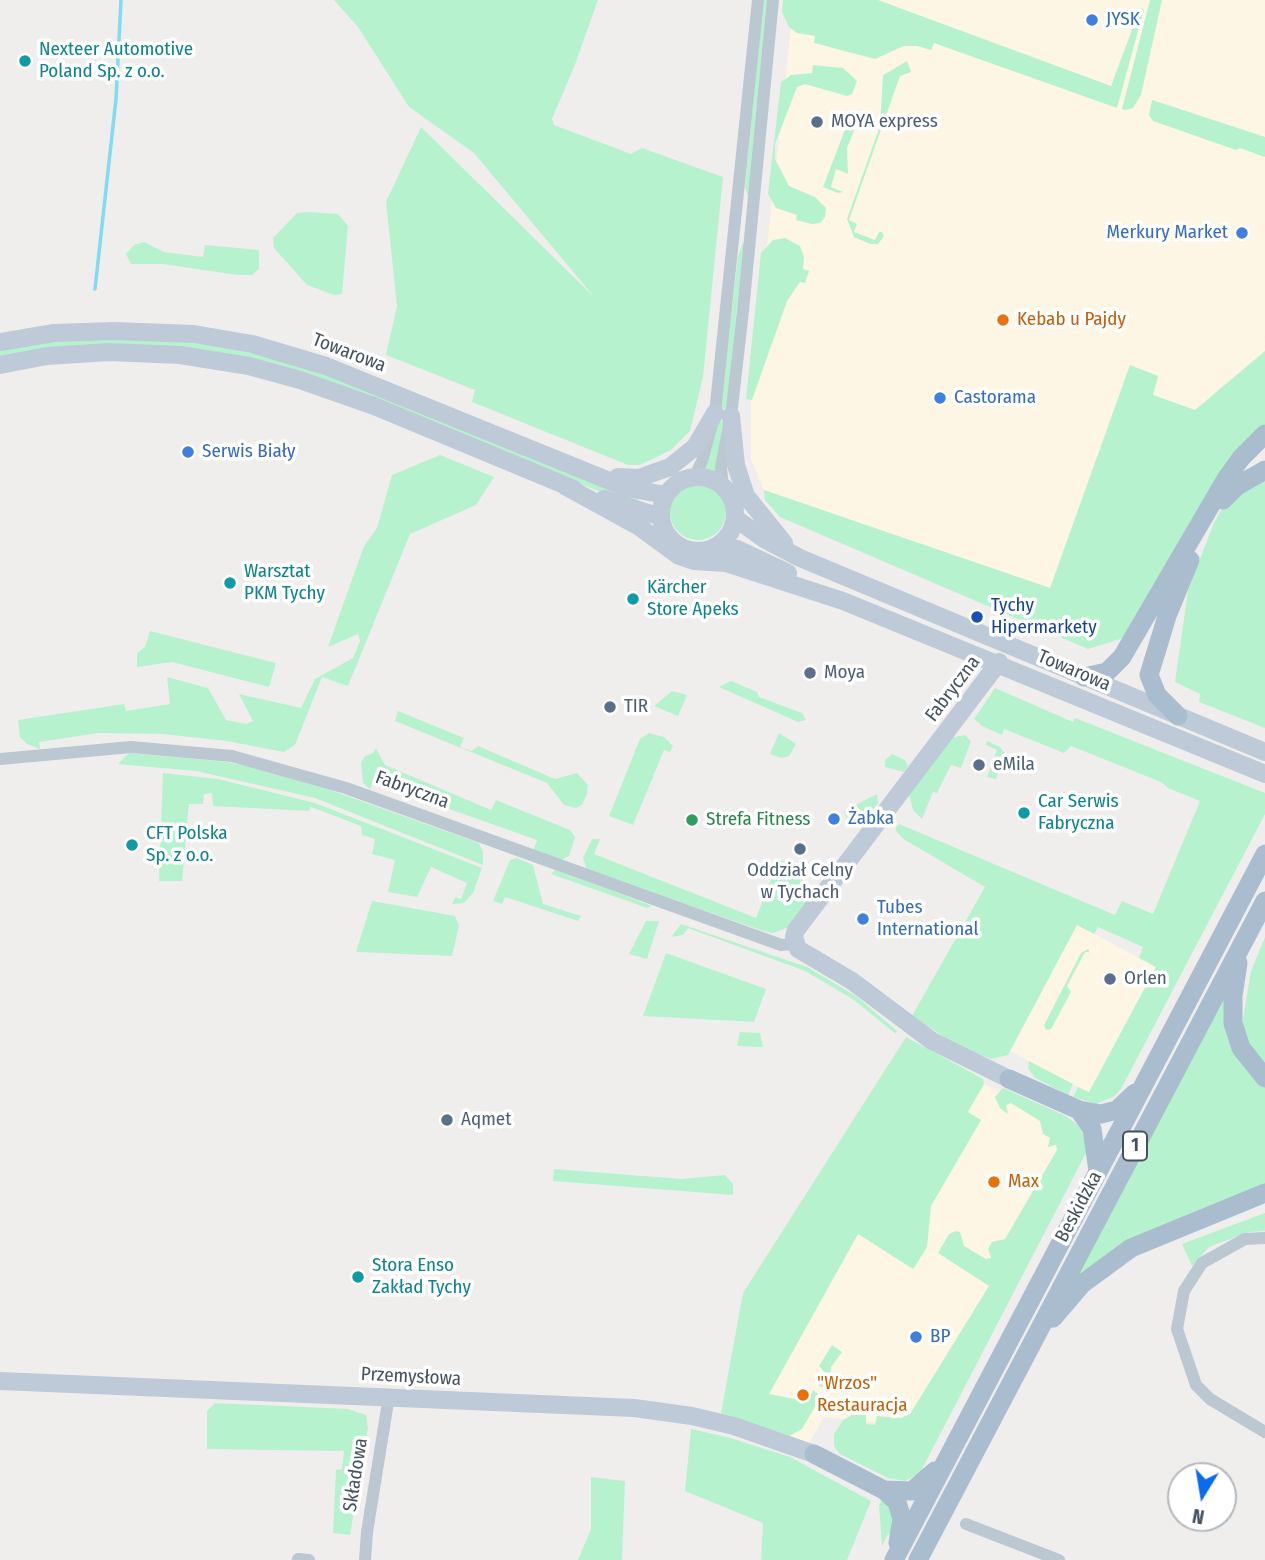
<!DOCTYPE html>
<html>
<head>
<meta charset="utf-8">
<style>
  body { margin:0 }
  #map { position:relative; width:1265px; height:1560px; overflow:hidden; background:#f0eded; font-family:"Fira Sans Condensed",sans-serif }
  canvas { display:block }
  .north { position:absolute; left:1167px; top:1462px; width:70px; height:70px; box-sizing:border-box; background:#fff; border:2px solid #b4b9be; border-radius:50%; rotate:191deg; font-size:19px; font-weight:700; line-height:28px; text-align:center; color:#44515c }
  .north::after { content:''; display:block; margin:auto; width:24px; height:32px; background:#096cee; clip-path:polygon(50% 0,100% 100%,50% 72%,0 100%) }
</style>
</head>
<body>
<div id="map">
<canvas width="1265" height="1560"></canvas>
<div class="north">N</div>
</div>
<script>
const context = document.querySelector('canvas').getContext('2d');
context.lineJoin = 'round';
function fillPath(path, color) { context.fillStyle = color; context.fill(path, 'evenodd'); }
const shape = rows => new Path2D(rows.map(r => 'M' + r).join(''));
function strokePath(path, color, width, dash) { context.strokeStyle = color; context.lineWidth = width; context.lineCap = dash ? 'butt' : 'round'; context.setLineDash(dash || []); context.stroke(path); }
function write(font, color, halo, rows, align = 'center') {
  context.font = font + ' "Fira Sans Condensed",sans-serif'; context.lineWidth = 7; context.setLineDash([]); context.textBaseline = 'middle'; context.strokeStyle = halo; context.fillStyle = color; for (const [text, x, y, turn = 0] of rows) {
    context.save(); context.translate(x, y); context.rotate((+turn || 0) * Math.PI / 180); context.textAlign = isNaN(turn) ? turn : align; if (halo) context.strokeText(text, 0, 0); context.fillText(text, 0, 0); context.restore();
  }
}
fillPath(shape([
  [794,0,1265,0,1265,137,1153,100,1149,115,1265,157,1265,351,1195,410,1153,395,1130,366,1051,588,764,490,751,459,751,393],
  [1077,925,1156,967,1089,1093,1010,1051],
  [984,1084,1057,1124,1064,1150,989,1285,905,1426,824,1417,809,1443,753,1423,858,1234,914,1269,927,1247,931,1206,981,1120,967,1112]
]), '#fdf6e4');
fillPath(shape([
  [334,0,598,0,574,67,552,119,554,125,631,154,642,148,723,177,703,377,690,431,671,450,640,465,628,465,472,402,475,390,386,355,397,306,386,202,421,127,595,298,474,153,409,107,358,27],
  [763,0,768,0,749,200,745,187],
  [783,0,878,0,1111,86,1140,8,1144,9,1117,108,934,43,931,50,917,46,904,46,875,59,814,43,815,36,797,33,789,27,782,12],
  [1150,0,1162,0,1141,95,1133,108,1125,110,1122,109],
  [907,61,911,72,900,76,849,220,857,224,854,232,875,240,879,232,882,232,884,236,878,244,870,244,854,237,847,219,880,126,883,75],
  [813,65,843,68,857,81,852,94,847,96,805,84,797,87,775,144,775,159,789,186,815,197,826,208,825,217,820,223,812,224,796,220,797,215,776,208,768,194,781,82,791,75,812,73],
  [1152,100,1265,137,1265,157,1240,148,1236,150,1153,121,1149,115],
  [851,114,857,116,858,121,847,148,848,174,836,169,831,187,843,192,838,193,823,187],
  [308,212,338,214,348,226,342,294,334,295,307,285,274,248,273,238,297,213],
  [785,238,800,246,804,257,803,269,809,271,805,283,800,282,787,301,752,400,746,399,761,253,773,240],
  [144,242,164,252,203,257,205,245,259,250,259,269,252,275,237,275,163,264,131,264,126,254,134,245],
  [743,242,744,244,726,409,721,408,738,256],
  [79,338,148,338,216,345,315,368,640,496,635,505,261,362,0,357,0,349],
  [1265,351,1265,426,1127,637,1088,649,780,517,765,500,764,490,1050,588,1130,365,1158,376,1153,395,1195,410],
  [718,421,724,422,716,474,704,471],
  [440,455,494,477,476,505,410,534,348,686,322,677,295,745,284,752,227,741,163,734,99,733,39,742,40,749,27,744,20,737,18,720,124,704,126,711,170,704,167,677,208,688,226,720,247,724,253,721,239,694,301,708,315,679,353,658,360,641,358,634,328,647,364,546,377,528,392,475],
  [1265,474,1265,728,1199,702,1200,694,1175,682,1188,591,1213,525,1222,508],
  '670 512a28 28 0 1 1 56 0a28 28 0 1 1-56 0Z',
  [150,631,276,663,269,687,172,662,137,667,137,653,145,647],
  [731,681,757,692,759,697,802,713,806,720,798,722,719,687],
  [995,688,1073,722,1075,718,1265,793,1265,814,1121,1089,1115,1096,1096,1104,1073,1097,1078,1087,1089,1092,1156,967,1139,958,1143,947,1098,927,1094,934,1077,925,1008,1055,991,1059,956,1045,912,1016,985,887,905,840,896,831,896,827,899,824,1115,915,1122,901,1153,914,1200,801,1168,788,1161,782,1071,746,1064,753,1004,729,1002,735,982,726,974,719],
  [672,691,687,695,678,716,654,706],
  [398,711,464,738,460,747,472,751,478,746,555,779,577,773,588,785,587,794,582,805,576,808,564,805,547,783,395,721],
  [649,733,664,737,673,746,670,752,664,750,633,825,609,816,640,739],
  [779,733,796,744,789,756,782,758,770,754],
  [965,735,971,741,961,768,951,765,937,793,933,792,922,819,913,810,909,794,949,738],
  [987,741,1000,747,1006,755,996,779,987,777,997,750,986,745],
  [376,748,385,765,491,810,496,800,570,830,575,837,569,856,561,860,533,851,537,840,373,782,370,789,363,783,361,763,365,756,373,753],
  [129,753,228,762,291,776,479,843,483,852,483,865,315,798,196,771,118,764],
  [892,754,905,760,908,766,904,772,885,767,885,760],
  [163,773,218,779,315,803,482,868,473,893,464,903,452,904,455,897,461,899,467,883,431,867,417,897,388,892,395,860,372,854,375,839,362,835,361,826,311,807,309,811,213,806,212,793,204,794,203,804,189,804,182,881,159,881],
  [877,794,878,803,868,817,847,821,844,811],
  [592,839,600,839,594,854,756,918,779,859,806,870,801,883,812,896,787,928,773,933,763,931,587,870,583,858],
  [517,858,533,865,543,904,581,916,578,921,505,897,502,904,493,901,510,860],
  [555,870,613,891,652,906,647,908,551,874],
  [372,901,455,916,459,926,452,956,356,952],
  [646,921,659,921,647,959,629,954],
  [681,924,807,967,856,996,897,1031,896,1034,854,1000,805,971,688,928,683,935,671,937],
  [1265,937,1265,1069,1246,1042,1242,1025,1251,971],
  [1088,949,1092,958,1089,952,1085,952,1067,986,1071,992,1051,1029,1046,1030,1044,1025,1081,953],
  [666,953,766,989,754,1022,643,1016],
  [1223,995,1265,1084,1265,1188,1074,1281],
  [740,1032,760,1033,763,1047,737,1046],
  [906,1037,983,1079,984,1084,968,1112,981,1120,931,1206,927,1247,913,1269,858,1234,769,1394,795,1399,802,1404,808,1401,813,1390,821,1396,802,1429,789,1436,721,1413,743,1293],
  [1029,1061,1073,1084,1068,1095,1035,1078,1028,1068],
  [1003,1088,1066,1116,1078,1125,1085,1138,1087,1151,920,1473,905,1481,888,1478,840,1454,834,1446,834,1434,843,1420,852,1415,866,1415,866,1424,875,1425,877,1416,901,1418,910,1414,989,1286,938,1253,949,1234,956,1231,960,1232,964,1246,986,1259,991,1258,988,1249,992,1242,1005,1239,1057,1150,1056,1145,1048,1147,1050,1138,1043,1134,1040,1121,1011,1103,1006,1105,1008,1114,1000,1108,995,1097],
  [554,1169,682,1179,725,1175,733,1184,733,1195,553,1181],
  [1265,1213,1265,1231,1249,1232,1209,1247,1192,1266,1182,1244],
  [832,1345,842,1352,831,1367,830,1383,825,1388,819,1386,819,1381,827,1375,819,1366],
  [215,1403,348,1409,366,1415,368,1428,350,1535,333,1533,336,1470,342,1469,344,1451,207,1449,207,1411],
  [691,1429,727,1437,790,1457,871,1501,847,1560,761,1560,763,1523,685,1491],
  [591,1477,625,1481,622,1560,578,1560,591,1529],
  [883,1498,894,1516,891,1536,888,1534,882,1546,879,1505]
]), '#b7f2ce');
strokePath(shape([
  [95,289,116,99,121,0]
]), '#80dbf3', 3.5);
strokePath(shape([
  [694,478,702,461,715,413,758,0],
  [723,487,721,467,731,416,743,311,773,0],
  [0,759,131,747,232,756,346,788,781,945,795,944],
  [1265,1238,1245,1239,1202,1263,1184,1291,1177,1329,1196,1385,1210,1399,1265,1432],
  [966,1524,1059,1560],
  [298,1559,309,1560],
  [365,1560,367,1532,389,1396]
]), '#bcc8d1', 12);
strokePath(shape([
  [0,342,54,333,114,331,194,334,252,344,326,366,627,488,666,495],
  [0,365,47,356,109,352,180,355,249,366,300,380,374,406,574,489],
  [731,416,736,465,746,496,784,543],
  [618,477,639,478,670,467,695,447,715,413],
  '661 514a37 37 0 1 1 74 0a37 37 0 1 1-74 0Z',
  [565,486,638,526,679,556,694,561,726,563,843,601,1265,774],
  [604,499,661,517],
  [735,518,764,539,800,558,1265,752],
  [717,546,737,549,788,573],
  [999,662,796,930,794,937,798,949,852,981,932,1041,1009,1079],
  [0,1381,634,1408,692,1416,734,1426,814,1454]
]), '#becad8', 18);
strokePath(shape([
  [1223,500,1237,486,1265,470],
  [1084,677,1107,672,1122,657,1226,479,1241,458,1265,434],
  [1178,716,1157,695,1149,675,1167,616,1190,560],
  [1238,963,1233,996,1233,1023,1241,1048,1265,1078],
  [1009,1079,1079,1110,1101,1114,1117,1110,1135,1093],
  [1079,1110,1092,1129,1098,1171],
  [1053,1318,1082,1284,1131,1248,1265,1193],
  [814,1454,884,1490,897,1502,902,1519,898,1543],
  [884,1490,912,1491,935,1471],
  [894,1560,1265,854],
  [918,1560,1265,901]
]), '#aabdcf', 19);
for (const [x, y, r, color] of [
  [1092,20,7,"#3f7fe0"],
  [25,61,7,"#0f9aa8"],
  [817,122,7,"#5c6f8a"],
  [1242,233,7,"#3f7fe0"],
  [1003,320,7,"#e8710a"],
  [940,398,7,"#3f7fe0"],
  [188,452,7,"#3f7fe0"],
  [230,583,7,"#0f9aa8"],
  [633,599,7,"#0f9aa8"],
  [977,617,7,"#1a4fb4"],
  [810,673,7,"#5c6f8a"],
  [610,707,7,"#5c6f8a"],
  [979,765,7,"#5c6f8a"],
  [1024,813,7,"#0f9aa8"],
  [834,819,7,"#3f7fe0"],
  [692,820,7,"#2e9e5b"],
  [132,845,7,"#0f9aa8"],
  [800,849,7,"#5c6f8a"],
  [863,919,7,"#3f7fe0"],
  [1110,979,7,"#5c6f8a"],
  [447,1120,7,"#5c6f8a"],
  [994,1182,7,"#e8710a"],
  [358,1277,7,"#0f9aa8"],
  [916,1337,7,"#3f7fe0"],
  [803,1395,7,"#e8710a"]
]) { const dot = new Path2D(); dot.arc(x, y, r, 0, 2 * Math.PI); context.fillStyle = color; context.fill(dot); strokePath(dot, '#fff', 2.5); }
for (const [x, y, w] of [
  [1135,1146,24]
]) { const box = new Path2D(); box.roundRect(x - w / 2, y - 14.5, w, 29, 5); context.fillStyle = '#fff'; context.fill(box); strokePath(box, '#44515c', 2); }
write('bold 18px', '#44515c', null, [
  ["1",1135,1146]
]);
write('19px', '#366cbe', '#fff', [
  ["JYSK",1106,20],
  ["Merkury Market",1228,233,"right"],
  ["Castorama",954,398],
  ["Serwis Biały",202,452],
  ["Żabka",848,819],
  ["Tubes",877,908],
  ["International",877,930],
  ["BP",930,1337]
], 'left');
write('19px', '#0d838f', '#fff', [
  ["Nexteer Automotive",39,50],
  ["Poland Sp. z o.o.",39,72],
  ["Warsztat",244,572],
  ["PKM Tychy",244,594],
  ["Kärcher",647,588],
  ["Store Apeks",647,610],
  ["Car Serwis",1038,802],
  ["Fabryczna",1038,824],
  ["CFT Polska",146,834],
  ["Sp. z o.o.",146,856],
  ["Stora Enso",372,1266],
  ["Zakład Tychy",372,1288]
], 'left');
write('19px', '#4e5e75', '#fff', [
  ["MOYA express",831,122],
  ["Moya",824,673],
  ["TIR",624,707],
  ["eMila",993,765],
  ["Oddział Celny",800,871,"center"],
  ["w Tychach",800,893,"center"],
  ["Orlen",1124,979],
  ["Aqmet",461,1120]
], 'left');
write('19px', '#c56008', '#fff', [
  ["Kebab u Pajdy",1017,320],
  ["Max",1008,1182],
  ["\"Wrzos\"",817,1384],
  ["Restauracja",817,1406]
], 'left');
write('19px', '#44515c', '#fff', [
  ["Towarowa",349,353,21],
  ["Towarowa",1074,671,23],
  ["Fabryczna",953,689,-53],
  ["Fabryczna",412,790,20],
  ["Beskidzka",1079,1207,-62],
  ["Przemysłowa",411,1377,3],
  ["Składowa",356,1475,-81]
]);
write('19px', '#164399', '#fff', [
  ["Tychy",991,606],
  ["Hipermarkety",991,628]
], 'left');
write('19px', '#27864d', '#fff', [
  ["Strefa Fitness",706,820]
], 'left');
</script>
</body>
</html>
